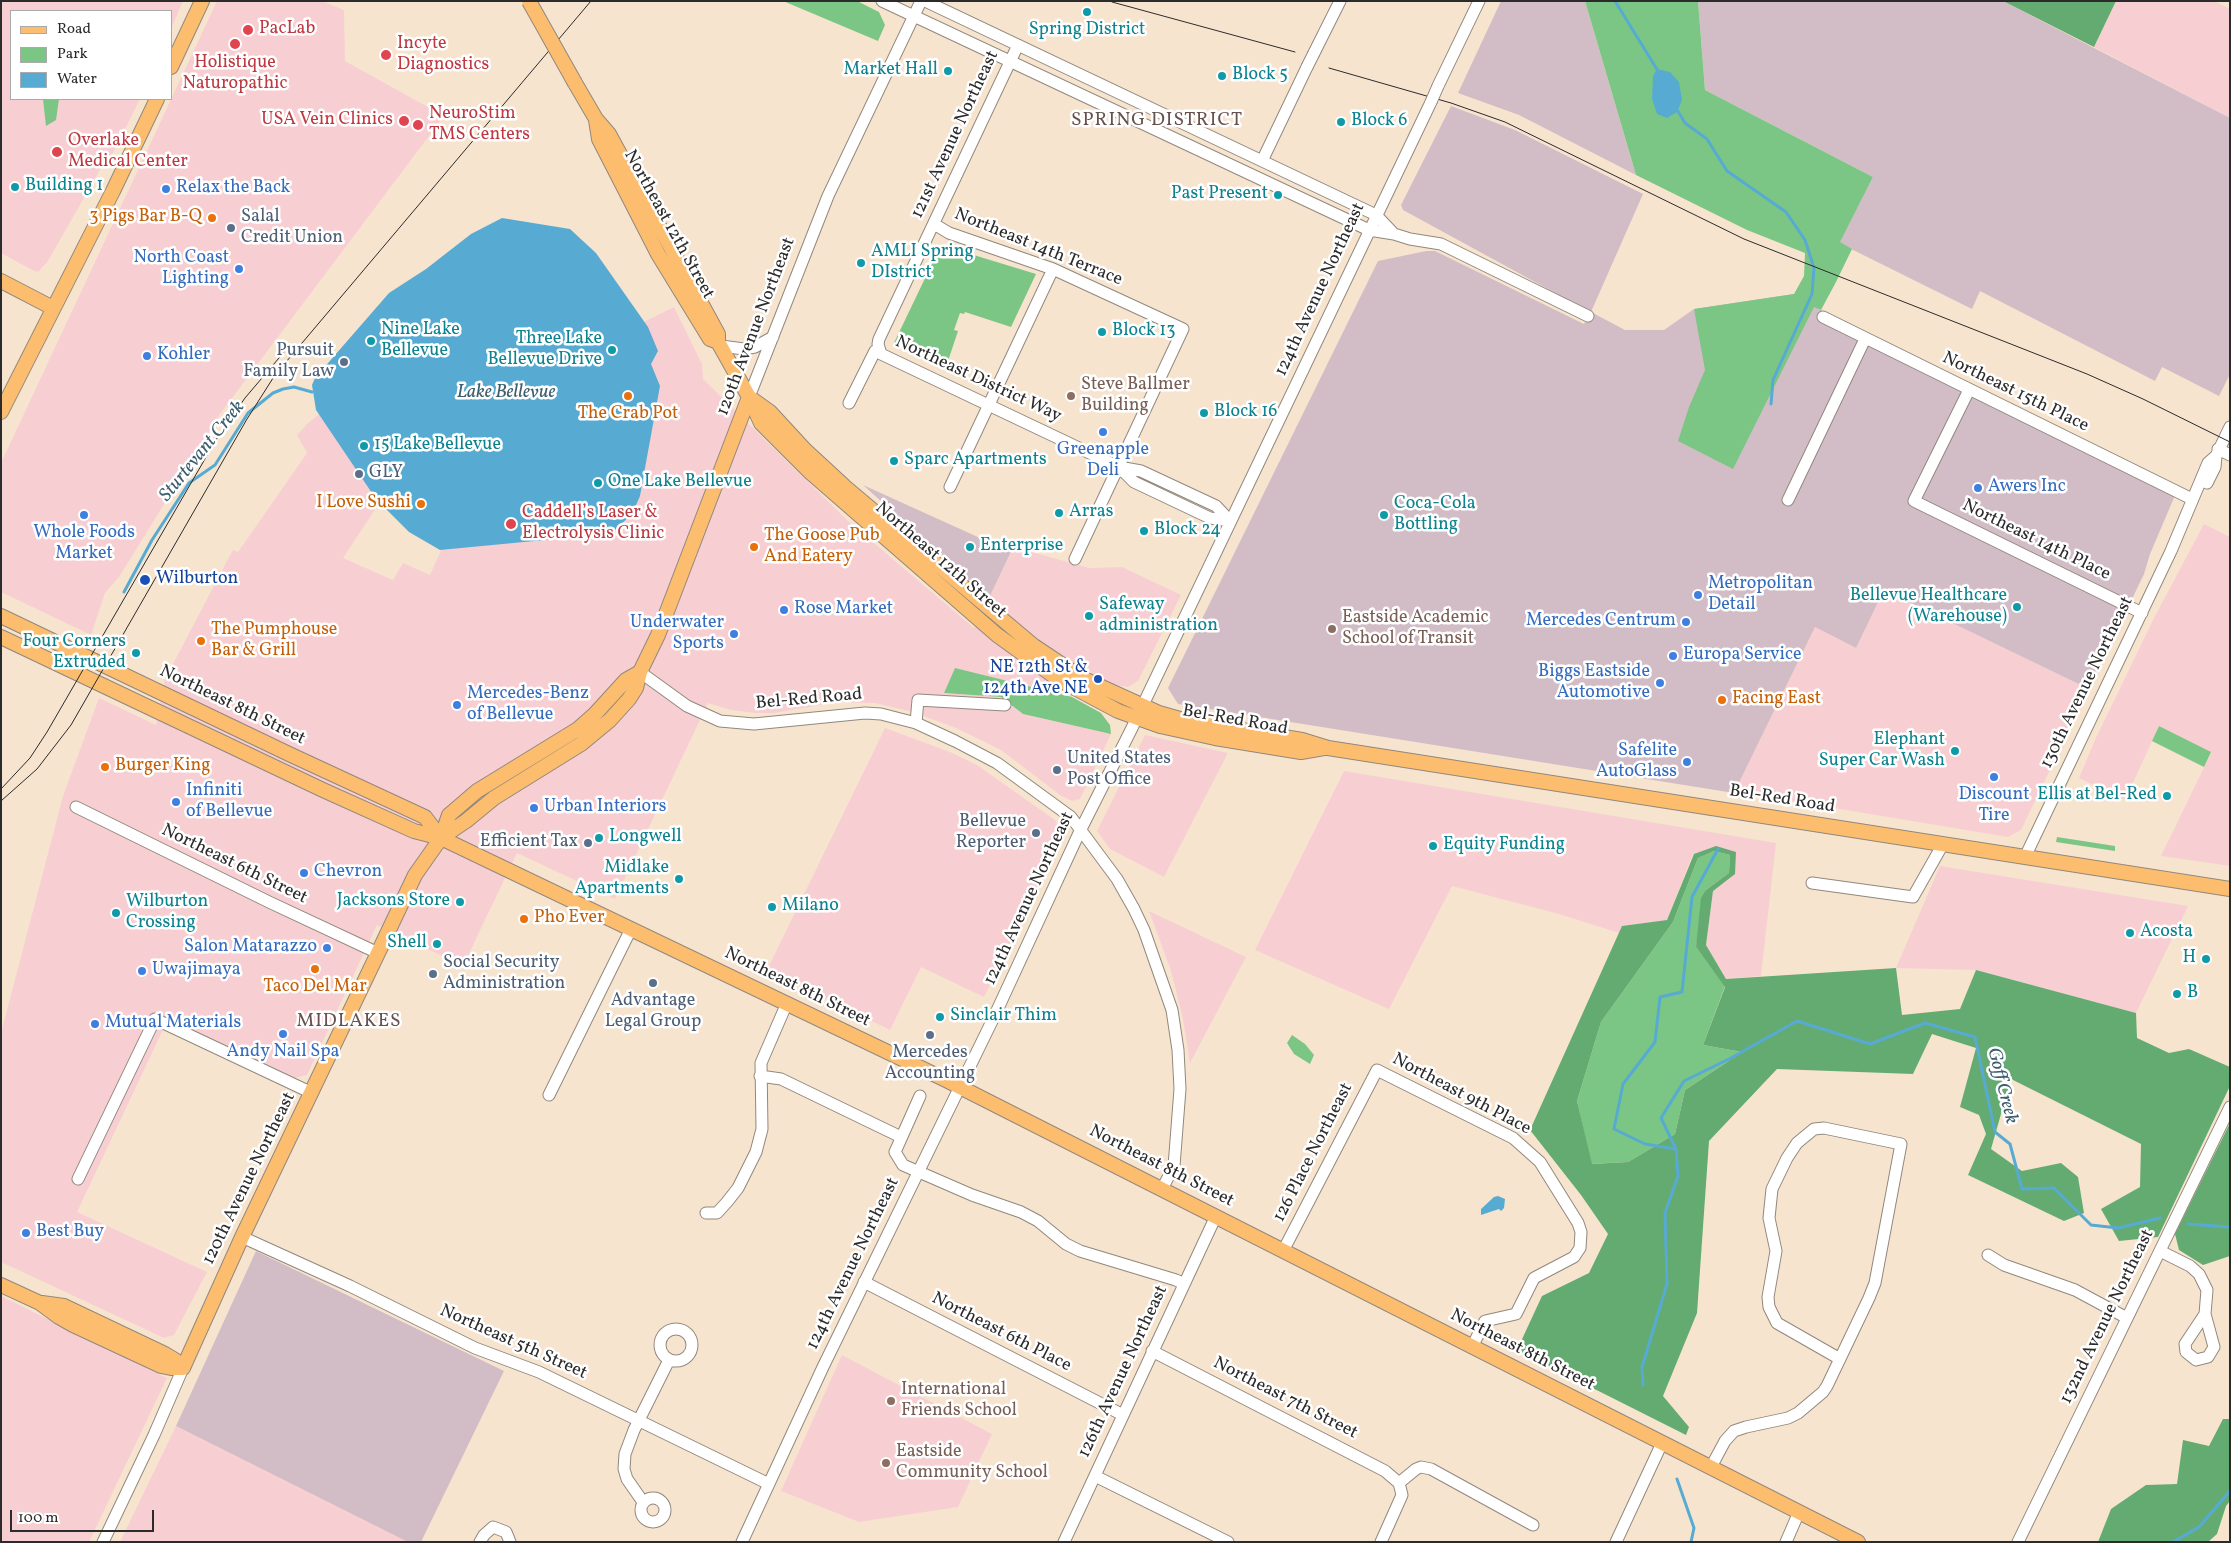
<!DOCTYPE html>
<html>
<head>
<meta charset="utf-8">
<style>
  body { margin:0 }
  #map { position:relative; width:2231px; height:1543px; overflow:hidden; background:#f7e4cf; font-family:Vollkorn,serif }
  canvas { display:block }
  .frame { position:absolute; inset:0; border:2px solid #2b2b2b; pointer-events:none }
  .legend { position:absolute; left:10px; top:10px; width:162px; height:90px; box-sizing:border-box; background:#fff; border:1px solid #aaa; margin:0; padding:6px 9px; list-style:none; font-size:15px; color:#2b2b2b }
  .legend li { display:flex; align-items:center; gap:10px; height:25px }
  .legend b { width:25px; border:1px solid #aaa }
  .scale { position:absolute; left:10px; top:1510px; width:144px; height:22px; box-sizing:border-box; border:2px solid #2b2b2b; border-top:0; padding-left:6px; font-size:15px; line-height:18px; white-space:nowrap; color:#2b2b2b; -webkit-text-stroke:4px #fff; paint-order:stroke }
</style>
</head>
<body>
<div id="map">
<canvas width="2231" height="1543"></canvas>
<div class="frame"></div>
<ul class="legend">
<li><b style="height:6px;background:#fcbd6f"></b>Road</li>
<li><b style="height:14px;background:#7bc684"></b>Park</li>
<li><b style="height:14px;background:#57abd3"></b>Water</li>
</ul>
<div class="scale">100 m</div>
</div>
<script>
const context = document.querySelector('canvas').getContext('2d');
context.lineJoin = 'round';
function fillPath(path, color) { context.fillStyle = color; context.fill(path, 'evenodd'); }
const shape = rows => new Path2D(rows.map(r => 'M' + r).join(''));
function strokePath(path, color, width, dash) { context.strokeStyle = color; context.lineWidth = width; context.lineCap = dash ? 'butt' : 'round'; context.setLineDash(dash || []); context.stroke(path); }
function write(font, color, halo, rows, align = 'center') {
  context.font = font + ' Vollkorn,serif'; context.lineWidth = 5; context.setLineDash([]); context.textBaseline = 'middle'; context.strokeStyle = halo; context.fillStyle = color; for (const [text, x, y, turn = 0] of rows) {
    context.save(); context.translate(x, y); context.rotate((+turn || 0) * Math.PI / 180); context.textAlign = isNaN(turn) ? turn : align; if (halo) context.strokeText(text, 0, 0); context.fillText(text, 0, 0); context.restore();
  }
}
fillPath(shape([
  [1,1,183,1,171,29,171,11,11,11,11,99,140,99,106,167,101,168,48,261,38,272,34,271,1,253],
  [217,1,322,1,344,10,345,61,444,116,220,414,119,577,105,593,91,635,1,592,1,463],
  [2116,1,2214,1,2230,9,2230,118,2094,47],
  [674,307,702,364,703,379,848,521,974,628,1014,547,1089,568,1122,567,1181,595,1138,681,1128,687,1114,685,1086,671,1072,697,955,669,944,693,1001,697,1023,714,1111,734,1080,799,1072,801,1060,795,1001,750,956,728,913,712,875,703,838,702,774,713,756,713,731,710,708,703,615,899,517,853,463,966,377,925,307,1075,290,1079,168,1019,77,1212,207,1272,174,1335,164,1338,1,1262,1,1033,63,796,99,698,156,725,165,679,227,561,233,550,238,552,307,453,297,435,307,424,353,387,390,487,343,558,393,580,403,563,430,575,468,490,577,355],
  [2204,524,2230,537,2230,866,2161,856,2211,753,2159,726,2125,800,2079,778,2095,740,2154,618],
  [1884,590,2089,689,2021,830,2008,837,1798,802,1734,793,1815,627,1856,648],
  [885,728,950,752,977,765,1055,820,1062,836,984,997,921,967,890,1030,767,970],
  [1145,735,1228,753,1164,877,1110,849,1097,831],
  [1344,771,1776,843,1761,976,1726,979,1706,945,1713,891,1693,854,1667,920,1622,926,1619,933,1559,914,1452,886,1389,1009,1255,950],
  [1940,866,2188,906,2136,1013,1976,970,1896,968],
  [1149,911,1246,957,1190,1063,1183,1019,1171,971],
  [1,1296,167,1378,89,1542,1,1542],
  [842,1355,992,1434,958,1507,859,1522,781,1491],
  [176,1426,408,1542,120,1542]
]), '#f7cfd3');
fillPath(shape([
  [1501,1,1585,1,1636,175,1519,115,1458,93],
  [1698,1,2003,1,2230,118,2230,374,2219,396,2162,367,2155,381,1980,291,1972,309,1839,243,1873,177,1705,90],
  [1451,106,1515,130,1643,194,1591,312,1625,330,1664,330,1694,309,1794,294,1815,307,2179,486,2150,554,2144,574,2089,689,1884,590,1856,648,1815,627,1734,793,1178,704,1168,688,1378,261,1426,251,1435,251,1584,324,1590,312,1403,210,1401,205],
  [863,485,1011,552,989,598],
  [256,1251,504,1371,421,1542,408,1542,176,1426]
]), '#d2bdc7');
fillPath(shape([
  [783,1,857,1,879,12,885,25,878,41],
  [1585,1,1698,1,1705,90,1873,177,1840,242,1852,249,1836,282,1821,310,1814,307,1733,469,1678,441,1689,407,1705,370,1694,309,1794,294,1804,276,1805,253,1747,230,1636,175],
  [43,99,59,99,56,120,46,126],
  [941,245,1036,274,1011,327,965,312,964,314,960,313,954,330,958,331,946,367,894,343],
  [955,668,1072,697,1101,713,1110,725,1111,734,1023,714,1001,697,944,693],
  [2159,726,2211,752,2204,767,2152,741],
  [2057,837,2115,846,2115,851,2056,842],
  [1714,851,1730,855,1729,873,1706,890,1696,947,1725,986,1703,1045,1742,1052,1685,1090,1675,1134,1628,1162,1591,1164,1577,1101,1601,1022,1673,922,1698,858],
  [1292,1035,1305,1044,1314,1055,1310,1064,1294,1054,1287,1043]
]), '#7bc684');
fillPath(shape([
  [2003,1,2116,1,2094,47],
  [1716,846,1736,852,1735,874,1713,891,1706,945,1726,979,1896,968,1902,1015,1960,1009,1976,970,2136,1013,2137,1038,2169,1053,2189,1049,2230,1067,2230,1086,2158,1237,2119,1241,2101,1209,2140,1187,2141,1144,2011,1079,1991,1149,2022,1171,2061,1163,2078,1177,2084,1213,2064,1221,1968,1175,1986,1134,1979,1115,1960,1107,1976,1048,1932,1034,1913,1074,1777,1069,1709,1141,1697,1313,1663,1396,1689,1427,1686,1435,1517,1350,1542,1296,1589,1273,1608,1234,1581,1195,1530,1130,1622,926,1667,920,1694,854],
  [1714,851,1730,855,1729,873,1706,890,1701,898,1696,947,1725,987,1703,1045,1742,1052,1685,1090,1675,1134,1628,1162,1592,1164,1577,1101,1601,1022,1673,922,1698,858],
  [2230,1123,2230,1256,2203,1265,2179,1250,2175,1234],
  [2223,1419,2230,1419,2230,1501,2226,1506,2217,1534,2208,1542,2098,1542,2111,1509,2146,1485,2177,1484,2183,1440,2209,1446]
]), '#64ab72');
fillPath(shape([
  [1657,69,1670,72,1679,82,1682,100,1677,112,1667,118,1657,114,1652,99,1653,76],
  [502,218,570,229,596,253,648,327,658,351,651,364,660,386,643,479,640,496,633,512,617,529,608,534,440,550,409,532,376,499,316,410,312,385,315,378,389,293,426,269,471,234],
  [1498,1196,1505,1199,1504,1208,1501,1211,1499,1209,1481,1215,1481,1209,1494,1197]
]), '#57abd3');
strokePath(shape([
  [1615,1,1658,71],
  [1676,108,1685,123,1707,139,1727,171,1786,212,1805,240,1814,268,1812,294,1773,380,1771,404],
  [124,592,152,540,189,483,215,465,248,413,273,393,283,389,294,387,312,392],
  [1676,1149,1661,1118,1684,1081,1729,1059,1797,1021,1870,1044,1925,1023,1975,1037,1995,1132,2010,1144,2022,1189,2054,1188,2091,1225,2118,1228,2160,1218],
  [2188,1224,2230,1227],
  [1643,1385,1642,1367,1667,1284,1665,1213,1678,1176,1676,1149,1645,1144,1614,1129,1623,1084,1655,1042,1660,997,1682,992,1692,897,1718,849],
  [1677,1479,1694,1528,1691,1542],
  [2173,1542,2199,1527,2230,1491]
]), '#57abd3', 3);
const minor = shape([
  [882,1,1369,230,1394,234],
  [925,1,1376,215,1394,234,1410,239,1441,244,1588,316],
  [1018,45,879,339,878,344,881,354,1119,467,1141,471,1216,506,1230,521],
  [1314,53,1340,1],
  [1438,86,1479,1],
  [1262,161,1307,67],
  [934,224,949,233,1053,269,1183,329,1075,559],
  [1823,317,2192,499],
  [721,346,744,349,755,347,773,337],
  [1969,390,1914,501,2142,613],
  [749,397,828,196,921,1],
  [849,403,875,351],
  [2218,449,2230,455],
  [1119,467,1134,482,1210,518,1230,521],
  [2207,483,2215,467,2216,456,2230,427],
  [950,487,1053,269],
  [1788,500,1865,339],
  [640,672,687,706,720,721,754,724,865,713,881,714,916,723,955,741,997,763,1071,817,1117,879,1134,909,1144,930,1172,1010,1178,1050,1180,1089,1174,1166,1162,1189],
  [916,723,918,700,1005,705],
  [76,807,269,902,378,953],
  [2025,857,2171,551,2208,463,2216,456],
  [1812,883,1913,897,1943,844],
  [760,1076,781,1079,901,1137],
  [549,1095,631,929],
  [920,1096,895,1152,903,1165,972,1195,1021,1212,1038,1221,1066,1244,1080,1251,1176,1280,1184,1284],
  [78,1179,155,1019,312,1093],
  [706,1213,717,1213,727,1202,738,1188,756,1152,762,1129,761,1063,787,1003],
  [242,1237,350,1286,475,1348,539,1372,769,1484],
  [1283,1251,1377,1070,1513,1138,1540,1162,1578,1223,1581,1232,1580,1248,1574,1257,1534,1278,1516,1314,1485,1321,1472,1347],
  [2160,1251,2190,1266,2199,1274,2207,1290,2205,1314,2185,1344,2186,1352,2196,1360,2208,1357,2214,1347,2205,1314],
  [1988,1255,2004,1265,2075,1290,2127,1318],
  [864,1282,1123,1415],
  '660 1345a16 16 0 1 1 32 0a16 16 0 1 1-32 0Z',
  [1152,1351,1385,1471,1399,1483],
  [1711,1467,1725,1441,1734,1431,1746,1427,1788,1418,1798,1413,1823,1392,1827,1386,1869,1298,1875,1283,1901,1144,1824,1128,1814,1129,1797,1143,1787,1158,1772,1189,1769,1218,1776,1251,1768,1297,1769,1307,1777,1323,1840,1359],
  [1095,1476,1228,1542],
  '641 1510a12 12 0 1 1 24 0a12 12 0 1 1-24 0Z',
  [643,1502,627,1479,624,1469,625,1454,634,1430,669,1360],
  [103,1542,154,1435,183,1368],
  [480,1542,484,1535,493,1527,506,1532,510,1542],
  [742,1542,823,1367,994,1017,1080,831,1131,730,1431,102],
  [1064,1542,1216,1216],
  [1381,1542,1402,1495,1399,1483,1416,1469,1421,1467,1431,1469,1533,1525],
  [1616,1542,1662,1443],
  [1786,1542,1799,1512],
  [2018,1542,2230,1107]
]);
const major = shape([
  [171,67,202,1],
  [575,83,596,119,609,134,718,334,718,342,749,397,761,423,811,473,997,635,1058,679,1118,711,1160,726,1215,738,1301,752,1324,748],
  [596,120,599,139,658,254,710,339,718,342],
  [1,281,53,308],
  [749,397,770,412,805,450,844,486,1034,646,1082,678,1159,713,1187,721,1302,740,1328,748,2230,889],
  [1,412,113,191,157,99],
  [1,616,289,754,425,817,441,838],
  [1,637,323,790,414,831,441,838,946,1080,1858,1542],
  [441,838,466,821,494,798,581,744,610,720,629,699,636,688,640,672,658,635,749,397],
  [1,1285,40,1303,59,1317,73,1325,161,1366,171,1368,183,1368],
  [42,1303,64,1306,165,1354,175,1360,183,1368],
  [183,1368,242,1237,378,953,415,875,441,838,449,815,477,791,578,729,595,714,626,680,640,672]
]);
strokePath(minor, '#91887d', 13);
strokePath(major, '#91887d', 16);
strokePath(minor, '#fff', 11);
strokePath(major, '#fcbd6f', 14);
strokePath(shape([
  [1112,2,1295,52],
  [1329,68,1451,103,1505,122,1744,239,2087,374,2143,399,2230,442],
  [1,789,30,758,47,732,220,433,245,398,290,345],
  [1,801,37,769,71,725,247,419,275,375,591,1]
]), '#2b2b2b', 1);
const minorBridge = shape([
  [1307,67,1314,53],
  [1431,102,1438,86]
]);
const majorBridge = shape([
  [529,1,575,83]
]);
strokePath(minorBridge, '#91887d', 13, []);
strokePath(majorBridge, '#91887d', 16, []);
strokePath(minorBridge, '#fff', 11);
strokePath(majorBridge, '#fcbd6f', 14);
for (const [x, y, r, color] of [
  [1087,12,5,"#0f9aa8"],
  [248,30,6,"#e0444e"],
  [235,44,6,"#e0444e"],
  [386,55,6,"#e0444e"],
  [948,71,5,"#0f9aa8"],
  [1222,76,5,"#0f9aa8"],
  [404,121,6,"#e0444e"],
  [1341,122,5,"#0f9aa8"],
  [418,125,6,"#e0444e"],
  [57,152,6,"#e0444e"],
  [15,187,5,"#0f9aa8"],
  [166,189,5,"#3f7fe0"],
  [1278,195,5,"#0f9aa8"],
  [212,218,5,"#e8710a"],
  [231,228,5,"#5c6f8a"],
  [861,263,5,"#0f9aa8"],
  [239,269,5,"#3f7fe0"],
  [1102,332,5,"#0f9aa8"],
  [371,341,5,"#0f9aa8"],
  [612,350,5,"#0f9aa8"],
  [147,356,5,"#3f7fe0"],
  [344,362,5,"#5c6f8a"],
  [628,396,5,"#e8710a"],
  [1071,396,5,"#8d6e63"],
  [1204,413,5,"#0f9aa8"],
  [1103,432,5,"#3f7fe0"],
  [364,446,5,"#0f9aa8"],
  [894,461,5,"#0f9aa8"],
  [359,474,5,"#5c6f8a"],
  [598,483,5,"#0f9aa8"],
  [1978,488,5,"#3f7fe0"],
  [421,504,5,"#e8710a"],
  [1059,513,5,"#0f9aa8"],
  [84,515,5,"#3f7fe0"],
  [1384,515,5,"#0f9aa8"],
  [511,524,6,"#e0444e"],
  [1144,531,5,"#0f9aa8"],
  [754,547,5,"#e8710a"],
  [970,547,5,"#0f9aa8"],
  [145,580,6,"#1a4fb4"],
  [1698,595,5,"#3f7fe0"],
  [2017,607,5,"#0f9aa8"],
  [784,610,5,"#3f7fe0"],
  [1089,616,5,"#0f9aa8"],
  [1686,622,5,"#3f7fe0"],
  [1332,629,5,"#8d6e63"],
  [734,634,5,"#3f7fe0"],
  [201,641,5,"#e8710a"],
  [136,653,5,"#0f9aa8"],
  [1673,656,5,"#3f7fe0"],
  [1098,679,5,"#1a4fb4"],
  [1660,683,5,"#3f7fe0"],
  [1722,700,5,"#e8710a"],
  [457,705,5,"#3f7fe0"],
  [1955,751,5,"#0f9aa8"],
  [1687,762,5,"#3f7fe0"],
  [105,767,5,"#e8710a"],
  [1057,770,5,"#5c6f8a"],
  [1994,777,5,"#3f7fe0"],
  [2167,796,5,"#0f9aa8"],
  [176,802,5,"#3f7fe0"],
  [534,808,5,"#3f7fe0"],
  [1036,833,5,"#5c6f8a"],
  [599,838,5,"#0f9aa8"],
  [588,843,5,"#5c6f8a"],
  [1433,846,5,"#0f9aa8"],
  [304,873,5,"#3f7fe0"],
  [679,879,5,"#0f9aa8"],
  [460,902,5,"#0f9aa8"],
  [772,907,5,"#0f9aa8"],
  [116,913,5,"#0f9aa8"],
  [524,919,5,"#e8710a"],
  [2130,933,5,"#0f9aa8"],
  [437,944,5,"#0f9aa8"],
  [327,948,5,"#3f7fe0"],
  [2206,959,5,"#0f9aa8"],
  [315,969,5,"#e8710a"],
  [142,971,5,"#3f7fe0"],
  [433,974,5,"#5c6f8a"],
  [653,983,5,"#5c6f8a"],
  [2177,994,5,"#0f9aa8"],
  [940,1017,5,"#0f9aa8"],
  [95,1024,5,"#3f7fe0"],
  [283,1034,5,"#3f7fe0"],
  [930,1035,5,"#5c6f8a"],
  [26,1233,5,"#3f7fe0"],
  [891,1401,5,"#8d6e63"],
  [886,1463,5,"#8d6e63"]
]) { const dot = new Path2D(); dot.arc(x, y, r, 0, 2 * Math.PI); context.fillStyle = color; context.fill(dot); strokePath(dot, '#fff', 2); }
write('18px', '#be3a42', '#fff', [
  ["PacLab",259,30],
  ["Incyte",397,45],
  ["Diagnostics",397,66],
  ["Holistique",235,64,"center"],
  ["Naturopathic",235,85,"center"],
  ["NeuroStim",429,115],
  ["TMS Centers",429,136],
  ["USA Vein Clinics",393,121,"right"],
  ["Overlake",68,142],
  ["Medical Center",68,163],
  ["Caddell’s Laser &",522,514],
  ["Electrolysis Clinic",522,535]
], 'left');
write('18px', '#0d838f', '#fff', [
  ["Spring District",1087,31,"center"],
  ["Market Hall",938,71,"right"],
  ["Block 5",1232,76],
  ["Block 6",1351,122],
  ["Building 1",25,187],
  ["Past Present",1268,195,"right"],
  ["AMLI Spring",871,253],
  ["DIstrict",871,274],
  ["Nine Lake",381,331],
  ["Bellevue",381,352],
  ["Block 13",1112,332],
  ["Three Lake",602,340,"right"],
  ["Bellevue Drive",602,361,"right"],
  ["Block 16",1214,413],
  ["15 Lake Bellevue",374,446],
  ["Sparc Apartments",904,461],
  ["One Lake Bellevue",608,483],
  ["Coca-Cola",1394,505],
  ["Bottling",1394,526],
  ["Arras",1069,513],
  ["Block 24",1154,531],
  ["Enterprise",980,547],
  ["Bellevue Healthcare",2007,597,"right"],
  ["(Warehouse)",2007,618,"right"],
  ["Safeway",1099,606],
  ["administration",1099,627],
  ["Four Corners",126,643,"right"],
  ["Extruded",126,664,"right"],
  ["Elephant",1945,741,"right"],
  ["Super Car Wash",1945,762,"right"],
  ["Ellis at Bel-Red",2157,796,"right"],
  ["Longwell",609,838],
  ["Equity Funding",1443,846],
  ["Midlake",669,869,"right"],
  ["Apartments",669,890,"right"],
  ["Jacksons Store",450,902,"right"],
  ["Wilburton",126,903],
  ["Crossing",126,924],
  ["Milano",782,907],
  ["Acosta",2140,933],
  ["Shell",427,944,"right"],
  ["H",2196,959,"right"],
  ["B",2187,994],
  ["Sinclair Thim",950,1017]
], 'left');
write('18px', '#2b2b2b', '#fff', [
  ["121st Avenue Northeast",956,135,-65],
  ["Northeast 12th Street",668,225,61],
  ["Northeast 14th Terrace",1038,248,22],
  ["124th Avenue Northeast",1321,290,-65],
  ["120th Avenue Northeast",757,327,-69],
  ["Northeast District Way",978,380,25],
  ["Northeast 15th Place",2015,393,26],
  ["Northeast 14th Place",2036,541,26],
  ["Northeast 12th Street",940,561,41],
  ["130th Avenue Northeast",2088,683,-64],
  ["Bel-Red Road",809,700,-5],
  ["Northeast 8th Street",232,706,26],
  ["Bel-Red Road",1235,721,10],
  ["Bel-Red Road",1782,800,9],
  ["Northeast 6th Street",234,865,26],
  ["124th Avenue Northeast",1030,899,-65],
  ["Northeast 8th Street",797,988,26],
  ["Northeast 9th Place",1461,1095,28],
  ["126 Place Northeast",1314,1153,-63],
  ["Northeast 8th Street",1161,1167,27],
  ["120th Avenue Northeast",250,1179,-64],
  ["124th Avenue Northeast",854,1264,-64],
  ["132nd Avenue Northeast",2108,1317,-64],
  ["Northeast 6th Place",1001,1333,27],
  ["Northeast 5th Street",513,1343,24],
  ["Northeast 8th Street",1522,1351,27],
  ["126th Avenue Northeast",1124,1372,-65],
  ["Northeast 7th Street",1285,1399,27]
]);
write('18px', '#366cbe', '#fff', [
  ["Relax the Back",176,189],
  ["North Coast",229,259,"right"],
  ["Lighting",229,280,"right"],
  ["Kohler",157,356],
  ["Greenapple",1103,451,"center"],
  ["Deli",1103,472,"center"],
  ["Awers Inc",1988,488],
  ["Whole Foods",84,534,"center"],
  ["Market",84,555,"center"],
  ["Metropolitan",1708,585],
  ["Detail",1708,606],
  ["Rose Market",794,610],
  ["Mercedes Centrum",1676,622,"right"],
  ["Underwater",724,624,"right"],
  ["Sports",724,645,"right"],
  ["Europa Service",1683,656],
  ["Biggs Eastside",1650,673,"right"],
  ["Automotive",1650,694,"right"],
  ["Mercedes-Benz",467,695],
  ["of Bellevue",467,716],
  ["Safelite",1677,752,"right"],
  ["AutoGlass",1677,773,"right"],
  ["Infiniti",186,792],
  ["of Bellevue",186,813],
  ["Discount",1994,796,"center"],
  ["Tire",1994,817,"center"],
  ["Urban Interiors",544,808],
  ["Chevron",314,873],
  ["Salon Matarazzo",317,948,"right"],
  ["Uwajimaya",152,971],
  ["Mutual Materials",105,1024],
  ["Andy Nail Spa",283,1053,"center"],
  ["Best Buy",36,1233]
], 'left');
write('18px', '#c56008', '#fff', [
  ["3 Pigs Bar B-Q",202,218,"right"],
  ["The Crab Pot",628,415,"center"],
  ["I Love Sushi",411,504,"right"],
  ["The Goose Pub",764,537],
  ["And Eatery",764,558],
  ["The Pumphouse",211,631],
  ["Bar & Grill",211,652],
  ["Facing East",1732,700],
  ["Burger King",115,767],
  ["Pho Ever",534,919],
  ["Taco Del Mar",315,988,"center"]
], 'left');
write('18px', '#4e5e75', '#fff', [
  ["Salal",241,218],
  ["Credit Union",241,239],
  ["Pursuit",334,352,"right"],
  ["Family Law",334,373,"right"],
  ["GLY",369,474],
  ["United States",1067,760],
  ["Post Office",1067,781],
  ["Bellevue",1026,823,"right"],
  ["Reporter",1026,844,"right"],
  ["Efficient Tax",578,843,"right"],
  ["Social Security",443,964],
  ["Administration",443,985],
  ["Advantage",653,1002,"center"],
  ["Legal Group",653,1023,"center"],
  ["Mercedes",930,1054,"center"],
  ["Accounting",930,1075,"center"]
], 'left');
write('18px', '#785e54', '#fff', [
  ["Steve Ballmer",1081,386],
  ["Building",1081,407],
  ["Eastside Academic",1342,619],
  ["School of Transit",1342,640],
  ["International",901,1391],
  ["Friends School",901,1412],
  ["Eastside",896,1453],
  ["Community School",896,1474]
], 'left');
write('18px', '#164399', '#fff', [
  ["Wilburton",156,580],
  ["NE 12th St &",1088,669,"right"],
  ["124th Ave NE",1088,690,"right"]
], 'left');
context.letterSpacing = '1px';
write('19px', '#65514d', '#fff', [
  ["SPRING DISTRICT",1157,122],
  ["MIDLAKES",349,1023]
]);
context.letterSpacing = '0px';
write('italic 19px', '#3d5e6e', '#fff', [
  ["Lake Bellevue",506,394],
  ["Sturtevant Creek",203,452,-51],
  ["Goff Creek",2001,1086,76]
]);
</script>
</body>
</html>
